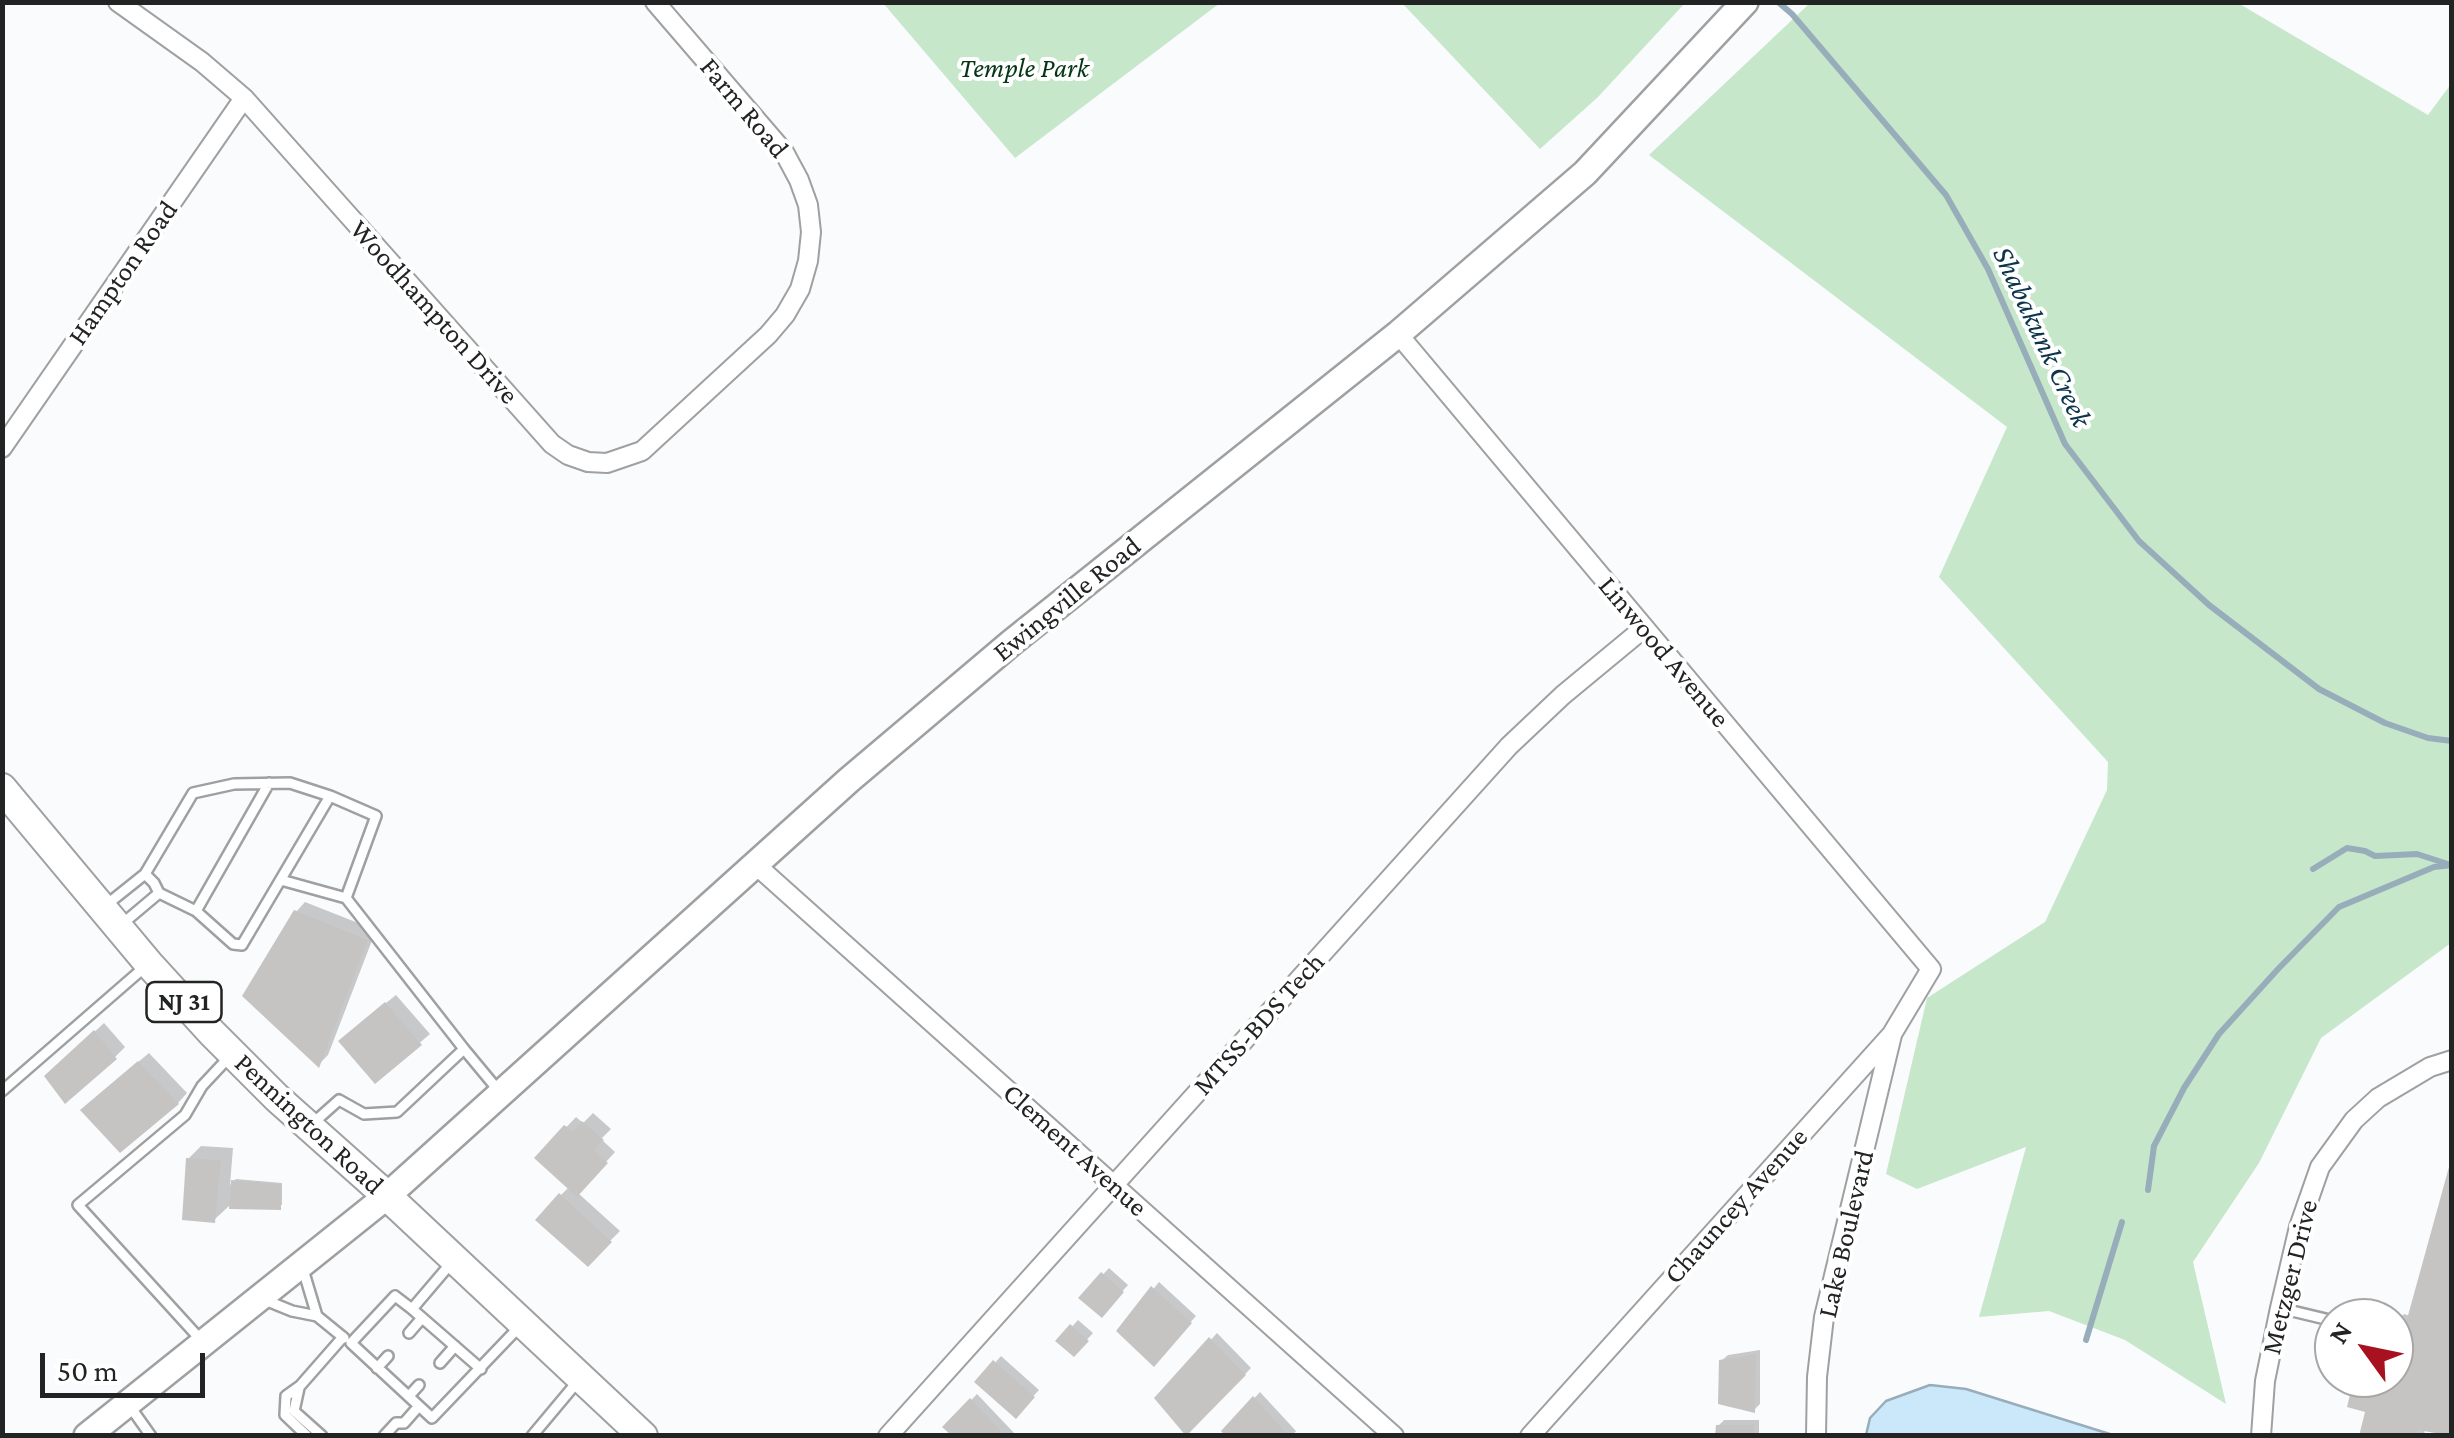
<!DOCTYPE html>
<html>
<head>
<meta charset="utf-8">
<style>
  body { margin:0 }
  #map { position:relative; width:2454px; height:1438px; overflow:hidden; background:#f9fbfd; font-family:"Crimson Pro",serif }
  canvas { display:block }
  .frame { position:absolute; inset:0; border:5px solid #222323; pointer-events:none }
  .north { position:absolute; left:2314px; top:1298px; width:100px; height:100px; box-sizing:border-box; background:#fff; border:2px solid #a7a7a7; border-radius:50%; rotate:303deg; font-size:28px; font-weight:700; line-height:40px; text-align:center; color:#222323 }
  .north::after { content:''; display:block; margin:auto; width:35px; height:45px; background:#a81220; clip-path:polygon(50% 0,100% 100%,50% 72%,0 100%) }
  .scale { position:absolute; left:40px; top:1353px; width:165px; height:45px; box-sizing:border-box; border:5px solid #222323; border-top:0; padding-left:12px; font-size:30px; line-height:35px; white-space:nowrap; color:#222323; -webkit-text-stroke:8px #fff; paint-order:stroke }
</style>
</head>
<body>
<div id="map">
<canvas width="2454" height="1438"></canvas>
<div class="frame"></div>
<div class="north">N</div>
<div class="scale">50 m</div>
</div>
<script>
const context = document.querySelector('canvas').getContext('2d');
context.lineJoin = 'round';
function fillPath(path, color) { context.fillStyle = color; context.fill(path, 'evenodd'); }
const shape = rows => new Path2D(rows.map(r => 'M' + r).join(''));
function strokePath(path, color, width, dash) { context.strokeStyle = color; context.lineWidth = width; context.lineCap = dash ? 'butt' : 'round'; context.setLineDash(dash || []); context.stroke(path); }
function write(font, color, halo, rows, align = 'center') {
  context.font = font + ' "Crimson Pro",serif'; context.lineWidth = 8; context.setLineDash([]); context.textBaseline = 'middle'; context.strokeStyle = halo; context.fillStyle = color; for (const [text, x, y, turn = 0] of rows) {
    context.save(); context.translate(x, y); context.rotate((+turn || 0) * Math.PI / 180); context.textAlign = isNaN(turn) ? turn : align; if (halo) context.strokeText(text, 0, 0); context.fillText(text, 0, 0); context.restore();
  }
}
fillPath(shape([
  [883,3,1220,3,1015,158],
  [1402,3,1685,3,1598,97,1540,149],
  [1810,3,2238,3,2428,115,2451,84,2451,943,2321,1038,2259,1163,2193,1262,2226,1404,2125,1340,2049,1311,1979,1317,2026,1147,1917,1189,1886,1174,1927,998,2045,922,2107,790,2108,762,1939,577,2007,427,1649,155]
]), '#c7e7cb');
const water = shape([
  [1930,1385,1966,1389,2113,1435,1866,1435,1870,1418,1886,1401,1930,1385]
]);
fillPath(water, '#cbe8fb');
strokePath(water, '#98adba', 2.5);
fillPath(shape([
  [305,902,376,930,328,1055,319,1064,296,912],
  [396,995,430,1034,375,1081,351,1031],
  [104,1023,125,1047,115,1057,47,1076],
  [149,1053,187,1093,178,1103,93,1100],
  [593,1113,611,1129,601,1139,615,1152,578,1193,620,1231,588,1263,561,1195,569,1187,537,1158,576,1117,583,1123],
  [201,1146,233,1148,230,1185,236,1179,282,1183,282,1205,229,1206,214,1220,188,1159],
  [1109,1268,1128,1285,1102,1314,1082,1297],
  [1159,1282,1196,1316,1159,1358,1120,1331],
  [2404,1314,2411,1316,2425,1436,2362,1436,2368,1410,2357,1378,2394,1378,2394,1324],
  [1078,1320,1093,1333,1074,1354,1059,1341],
  [1217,1333,1251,1368,1188,1434,1158,1398],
  [1760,1350,1760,1404,1754,1410,1721,1361,1728,1355],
  [1001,1356,1039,1390,1016,1415,978,1382],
  [1260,1392,1296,1431,1292,1436,1229,1436,1224,1431],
  [977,1394,1016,1435,956,1436,946,1427],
  [1724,1420,1759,1420,1759,1436,1717,1436,1718,1426]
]), '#0003');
strokePath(shape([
  [1778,2,1792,14,1946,195,1988,269,2065,444,2139,541,2209,605,2319,689,2385,723,2428,738,2452,741],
  [2313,869,2347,848,2365,851,2375,856,2417,854,2451,865],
  [2148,1190,2154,1146,2184,1088,2219,1034,2279,968,2339,907,2434,867,2452,865],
  [2086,1340,2122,1222]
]), '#98adba', 6);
fillPath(shape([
  [294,910,368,940,319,1068,242,996],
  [385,1002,422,1045,375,1084,338,1041],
  [94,1030,117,1059,65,1104,44,1076],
  [138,1061,179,1104,120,1153,80,1110],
  [582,1121,604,1140,594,1150,608,1163,577,1197,534,1158,564,1125,573,1131],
  [2452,1156,2452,1436,2418,1430,2417,1436,2359,1436,2365,1412,2347,1407,2354,1378,2394,1378,2394,1328,2404,1330],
  [186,1158,221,1160,215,1223,182,1220],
  [231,1180,281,1184,281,1210,229,1209],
  [559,1193,612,1242,588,1267,535,1220],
  [1101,1272,1124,1292,1102,1318,1078,1298],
  [1151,1286,1192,1323,1154,1367,1116,1331],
  [1070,1324,1089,1341,1074,1357,1055,1341],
  [1209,1337,1246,1375,1186,1436,1154,1398],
  [1756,1354,1755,1413,1718,1404,1719,1360],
  [993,1360,1035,1397,1016,1419,974,1382],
  [1253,1396,1289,1436,1225,1436,1221,1431],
  [970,1398,1006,1436,952,1436,942,1427],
  [1716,1425,1754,1425,1754,1436,1715,1436]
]), '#c6c4c3');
const service = shape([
  [145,874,154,883,159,893,196,911,233,944,242,945,330,796],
  [281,880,346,898],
  [105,906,145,874,193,793,234,784,290,783,330,796,376,816,346,898,464,1049],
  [196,911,269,783],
  [121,925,159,893],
  [2,1091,147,965],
  [311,1125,339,1100,364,1114,397,1112,464,1049,498,1090],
  [452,1262,412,1309,395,1296,351,1343,432,1418,522,1324],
  [302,1266,317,1316],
  [265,1300,292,1311,317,1316,344,1338],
  [2280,1308,2334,1321],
  [412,1309,481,1369],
  [409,1333,422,1318],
  [201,1340,78,1205,185,1115,202,1086,231,1055],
  [440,1363,455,1346],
  [377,1368,388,1356],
  [299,1388,294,1411,322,1436],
  [409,1396,419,1385],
  [129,1405,151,1436],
  [307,1436,285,1415,286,1396,300,1386,343,1337],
  [384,1436,396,1423,404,1423,419,1406],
  [532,1436,578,1381]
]);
const minor = shape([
  [118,2,202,62,244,98,552,444,568,455,588,462,607,463,642,451,768,335,785,315,800,289,808,261,811,232,808,205,799,180,784,152,655,2],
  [1398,334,1931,969,1892,1034,1530,1436],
  [2,448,244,98],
  [756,865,1394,1436],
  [888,1436,1509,746,1563,695,1644,628],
  [1816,1436,1817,1377,1824,1317,1892,1035],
  [2261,1436,2265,1381,2280,1308,2299,1227,2320,1167,2354,1120,2378,1098,2430,1067,2452,1060]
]);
const secondary = shape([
  [87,1436,387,1196,849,780,1011,643,1398,334,1585,173,1745,2]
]);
const primary = shape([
  [2,788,149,964,212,1033,277,1098,387,1196,643,1436]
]);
strokePath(service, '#9ea0a2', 14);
strokePath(minor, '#9ea0a2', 22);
strokePath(secondary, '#9ea0a2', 30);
strokePath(primary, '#9ea0a2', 32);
strokePath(service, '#fff', 9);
strokePath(minor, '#fff', 18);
strokePath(secondary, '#fff', 25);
strokePath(primary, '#fff', 28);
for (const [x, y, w] of [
  [184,1002,75]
]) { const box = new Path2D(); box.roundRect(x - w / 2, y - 20, w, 40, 8); context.fillStyle = '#fff'; context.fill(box); strokePath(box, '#222323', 2.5); }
write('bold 25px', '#222323', null, [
  ["NJ 31",184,1002]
]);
write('italic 28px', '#043615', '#fff', [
  ["Temple Park",1024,68]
]);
write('28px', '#222323', '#fff', [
  ["Farm Road",744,108,50],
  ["Hampton Road",123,273,-55],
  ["Woodhampton Drive",434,312,48],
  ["Ewingville Road",1067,599,-39],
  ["Linwood Avenue",1664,652,50],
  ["MTSS-BDS Tech",1259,1024,-48],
  ["Pennington Road",309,1124,43],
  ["Clement Avenue",1075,1150,42],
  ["Chauncey Avenue",1736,1206,-48],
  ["Lake Boulevard",1846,1234,-77],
  ["Metzger Drive",2290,1277,-76]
]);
write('italic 30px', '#0c344a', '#fff', [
  ["Shabakunk Creek",2042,337,65]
]);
</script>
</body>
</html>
